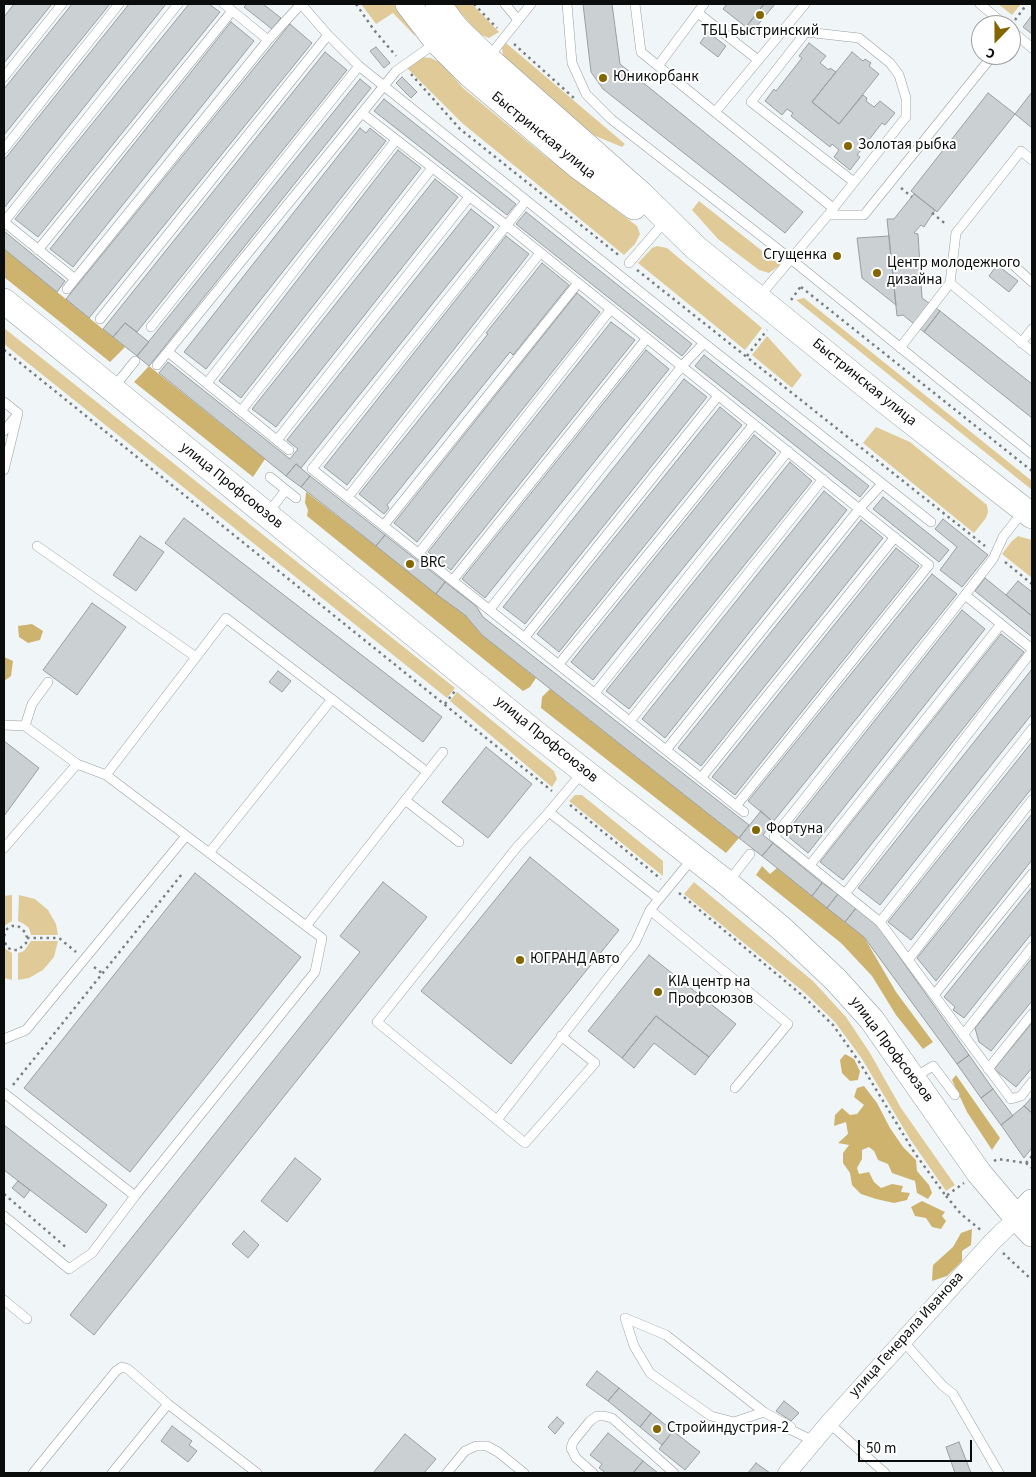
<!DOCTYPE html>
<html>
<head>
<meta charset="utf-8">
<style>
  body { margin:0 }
  #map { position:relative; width:1036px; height:1477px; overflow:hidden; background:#f0f6f8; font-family:"Source Sans 3",sans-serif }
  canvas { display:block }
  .frame { position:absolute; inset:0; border:5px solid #0b0d0d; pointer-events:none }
  .north { position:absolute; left:971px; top:15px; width:50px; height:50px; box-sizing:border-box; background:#fff; border:1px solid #9d9e9e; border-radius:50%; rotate:202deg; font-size:14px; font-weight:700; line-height:20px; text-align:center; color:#0b0d0d }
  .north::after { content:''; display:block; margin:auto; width:18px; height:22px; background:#846600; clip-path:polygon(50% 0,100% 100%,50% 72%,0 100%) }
  .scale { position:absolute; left:858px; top:1440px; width:114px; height:22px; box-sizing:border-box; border:2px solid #0b0d0d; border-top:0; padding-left:6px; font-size:15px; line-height:18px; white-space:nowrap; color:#0b0d0d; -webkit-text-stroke:4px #fff; paint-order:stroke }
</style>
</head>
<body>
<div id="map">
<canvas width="1036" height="1477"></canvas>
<div class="frame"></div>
<div class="north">С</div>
<div class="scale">50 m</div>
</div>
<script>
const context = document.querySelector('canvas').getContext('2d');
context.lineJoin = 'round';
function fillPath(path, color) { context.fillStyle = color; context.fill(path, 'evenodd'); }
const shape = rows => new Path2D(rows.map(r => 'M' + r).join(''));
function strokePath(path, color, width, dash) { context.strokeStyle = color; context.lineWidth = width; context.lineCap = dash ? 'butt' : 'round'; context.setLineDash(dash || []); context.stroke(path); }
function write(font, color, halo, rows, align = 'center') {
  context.font = font + ' "Source Sans 3",sans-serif'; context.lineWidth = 4; context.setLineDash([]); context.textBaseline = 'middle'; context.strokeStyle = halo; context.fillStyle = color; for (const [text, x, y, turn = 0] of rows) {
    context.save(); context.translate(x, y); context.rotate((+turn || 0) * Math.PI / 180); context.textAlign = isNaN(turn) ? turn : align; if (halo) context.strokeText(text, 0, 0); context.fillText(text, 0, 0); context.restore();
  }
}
fillPath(shape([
  [361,4,394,4,414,31,415,36,393,13,376,24],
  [453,4,472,4,499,32,489,38,479,34],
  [998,4,1021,4,1012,15],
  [506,43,625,144,622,147,586,132,503,56,502,48],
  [422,57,431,58,441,63,463,88,545,156,637,226,640,234,635,244,624,255,462,123,407,68],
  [699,201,780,265,769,273,759,270,718,239,692,210],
  [657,246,667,248,762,328,745,350,638,263,652,248],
  [804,298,1032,481,1032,490,796,300],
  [4,328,455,688,447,698,4,344],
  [767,336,802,375,792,388,752,355],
  [876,427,910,442,987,505,988,512,986,518,974,533,863,443],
  [1018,536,1032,540,1032,578,1002,554,1012,541],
  [457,692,554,771,557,779,552,787,450,701],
  [575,795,582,795,663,861,663,876,569,801],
  [694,882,813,981,846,1017,870,1053,901,1108,955,1185,946,1191,910,1139,862,1059,835,1022,805,993,684,894],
  [12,895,12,921,4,926,4,896],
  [19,895,35,899,48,910,56,924,58,935,31,935,29,928,24,924,18,921],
  [31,941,58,941,54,957,43,970,29,978,18,980,18,953,24,951],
  [4,948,12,953,12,980,4,978]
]), '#e0cb98');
fillPath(shape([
  [4,249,125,347,110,362,4,277],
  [149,366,265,459,253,477,134,382],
  [306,492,465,615,482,635,536,678,530,687,523,691,307,516,308,510,305,503],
  [32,624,43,631,40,640,28,643,19,637,18,626],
  [4,657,13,661,11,676,4,681],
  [550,689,739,838,726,853,541,708,542,697],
  [762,866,770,874,777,868,864,937,896,992,933,1042,923,1049,896,1015,872,976,841,943,756,875],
  [845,1054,854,1059,860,1071,858,1080,850,1081,842,1073,840,1060],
  [956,1075,1000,1138,992,1150,967,1112,952,1080],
  [864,1086,877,1103,890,1128,903,1147,916,1160,917,1171,929,1185,932,1193,928,1199,917,1193,915,1181,892,1173,888,1164,878,1160,874,1151,869,1147,862,1150,862,1159,857,1168,859,1174,869,1172,874,1182,881,1188,892,1184,903,1186,901,1192,910,1193,907,1200,894,1203,876,1199,861,1194,852,1185,850,1173,843,1163,843,1153,849,1145,838,1143,848,1134,846,1122,834,1126,835,1115,842,1108,850,1115,857,1114,864,1105,854,1097,857,1088],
  [922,1201,945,1212,942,1216,946,1221,941,1229,932,1227,926,1218,915,1216,911,1207],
  [972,1229,971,1245,962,1251,962,1261,947,1276,932,1281,933,1265,953,1247,961,1233]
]), '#ceb36e');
const building = shape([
  [14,4,52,4,4,63,4,17,14,4],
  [72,4,110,4,4,135,4,89,72,4],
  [129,4,166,4,4,208,4,160,129,4],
  [189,4,209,4,220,12,38,237,15,219,189,4],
  [247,4,263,4,281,18,272,29,244,7,247,4],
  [583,4,612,4,620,64,803,212,785,233,603,89,591,72,583,4],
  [727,4,764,4,746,27,723,9,727,4],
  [764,4,775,4,752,32,746,27,764,4],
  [1032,15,1032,34,1023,27,1032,15],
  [231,22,254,41,73,267,50,249,231,22],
  [290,24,312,43,89,318,66,299,290,24],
  [708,32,726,46,718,57,700,43,708,32],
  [809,43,826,56,820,63,829,70,830,68,836,72,812,102,839,124,863,95,867,98,866,101,874,107,880,101,895,113,885,125,882,123,857,155,860,157,850,170,834,157,839,150,832,144,830,147,791,116,793,113,787,109,782,115,765,101,774,89,776,91,802,58,799,56,809,43],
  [376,47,390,63,384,68,370,51,376,47],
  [325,52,347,70,137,332,125,323,113,337,103,329,325,52],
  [852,52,863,61,865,59,871,63,869,66,879,74,839,124,812,102,852,52],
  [402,77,417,92,411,98,396,83,402,77],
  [360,79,371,88,149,366,137,356,360,79],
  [1032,92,1032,128,1015,114,1032,92],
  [988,93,1015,114,937,212,911,191,988,93],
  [384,99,516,204,507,215,374,111,384,99],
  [360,128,366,133,370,128,386,141,206,369,184,352,360,128],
  [398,150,421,168,241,398,219,381,398,150],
  [435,179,458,197,276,427,252,409,435,179],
  [914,194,935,210,924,227,921,225,914,233,918,234,922,298,940,311,924,332,903,315,897,316,887,219,894,219,914,194],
  [471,209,494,227,301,468,296,464,286,476,159,373,168,362,290,459,298,449,287,440,471,209],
  [526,212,692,344,682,356,516,224,526,212],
  [4,231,65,281,57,292,4,249,4,231],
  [506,236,529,254,347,485,324,467,506,236],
  [889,236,896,305,862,278,857,238,889,236],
  [542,263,569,285,513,355,510,352,387,505,389,508,384,514,359,494,488,334,486,333,542,263],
  [997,265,1018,281,1009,292,989,276,997,265],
  [577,293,600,312,417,542,394,523,577,293],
  [940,311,1032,384,1032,418,924,332,940,311],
  [611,322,635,340,451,570,428,552,611,322],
  [125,323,149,342,137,356,113,337,125,323],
  [646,350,669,369,485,598,462,579,646,350],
  [704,355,869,486,860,497,695,366,704,355],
  [684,379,707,397,525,624,503,607,684,379],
  [720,407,742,425,559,652,537,634,720,407],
  [754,435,776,453,593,680,571,662,754,435],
  [790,462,812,481,629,709,606,691,790,462],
  [296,464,310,476,301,487,286,476,296,464],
  [310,476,385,535,376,546,301,487,310,476],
  [824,491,847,510,665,738,642,719,824,491],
  [883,497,949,550,939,562,873,509,883,497],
  [184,518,442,717,423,742,165,543,184,518],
  [943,519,988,555,962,587,940,570,957,547,935,529,943,519],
  [861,520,883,538,701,766,678,748,861,520],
  [385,535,445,582,436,594,376,546,385,535],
  [140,536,164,552,136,591,113,575,140,536],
  [896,548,919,566,735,795,712,777,896,548],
  [932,574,957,594,773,822,748,801,932,574],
  [985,578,1032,616,1032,637,975,591,985,578],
  [1018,581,1032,592,1032,616,1006,595,1018,581],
  [445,582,476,606,483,617,749,825,739,838,482,635,465,615,436,594,445,582],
  [92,603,126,627,77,695,43,670,92,603],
  [962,610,985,629,808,853,785,834,962,610],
  [1001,634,1024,652,843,880,820,862,1001,634],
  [1032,669,1032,714,880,905,858,888,1032,669],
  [278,671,291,681,282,692,269,682,278,671],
  [4,741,39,768,4,816,4,741],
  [1032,742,1032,788,911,940,888,922,1032,742],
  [486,747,532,784,488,838,442,802,486,747],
  [761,811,773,822,763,835,773,843,762,856,739,838,761,811],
  [1032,814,1032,860,936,981,917,958,1032,814],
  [773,843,822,883,812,896,762,856,773,843],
  [530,857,619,930,511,1064,421,991,530,857],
  [195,873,301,957,130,1172,24,1088,195,873],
  [383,882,427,917,94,1335,70,1315,360,952,340,936,383,882],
  [822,883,838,894,827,908,812,896,822,883],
  [1032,887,1032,933,964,1018,953,1010,955,1007,944,997,1032,887],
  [838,894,856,908,845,922,827,908,838,894],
  [856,908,877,925,969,1055,957,1064,864,937,845,922,856,908],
  [649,955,736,1024,709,1057,656,1016,622,1058,588,1031,649,955],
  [1032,958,1032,1001,991,1051,979,1042,975,1028,1032,958],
  [656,1016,709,1057,695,1075,654,1043,634,1068,622,1058,656,1016],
  [1032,1023,1032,1068,1016,1087,994,1069,1032,1023],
  [969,1055,993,1089,981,1098,957,1064,969,1055],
  [993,1089,1013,1116,1001,1125,981,1098,993,1089],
  [1032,1097,1032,1113,1024,1106,1032,1097],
  [1024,1106,1032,1113,1032,1148,1024,1158,1001,1125,1024,1106],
  [4,1125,107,1205,86,1233,4,1170,4,1125],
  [295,1158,321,1179,287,1222,261,1201,295,1158],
  [18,1181,30,1190,24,1198,12,1188,18,1181],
  [244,1231,259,1245,248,1258,232,1244,244,1231],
  [597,1371,619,1388,608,1401,586,1385,597,1371],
  [619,1388,651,1413,640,1427,608,1401,619,1388],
  [784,1401,799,1413,791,1421,776,1411,784,1401],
  [651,1413,673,1431,662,1445,640,1427,651,1413],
  [557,1417,564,1423,555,1434,548,1427,557,1417],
  [172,1426,192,1441,189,1445,197,1451,188,1462,161,1441,172,1426],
  [673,1431,700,1452,685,1470,659,1449,673,1431],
  [608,1433,643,1461,633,1473,606,1473,599,1468,602,1464,590,1455,608,1433],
  [405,1434,436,1459,424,1473,373,1473,405,1434],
  [959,1442,971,1473,955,1473,946,1447,959,1442],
  [643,1461,658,1473,633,1473,643,1461],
  [756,1463,770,1473,748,1473,756,1463]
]);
fillPath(building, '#cbd1d3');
strokePath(building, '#999fa0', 1);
const service = shape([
  [224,4,268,40],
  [301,4,328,35,359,66,704,343,931,522],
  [505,4,518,20],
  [567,4,572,63,586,94,611,119,792,260,1032,454],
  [635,4,641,52,833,208],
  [980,4,1005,25],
  [698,13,758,60],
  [1011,30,1032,48],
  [488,58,531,4],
  [658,66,704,4],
  [4,77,62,4],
  [716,111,805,4],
  [362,113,506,225,929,565,736,806],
  [4,149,119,4],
  [526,201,312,469,744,812],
  [828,215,864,215,993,55],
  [4,222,178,4],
  [4,222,75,279],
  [38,250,232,11],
  [1010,262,1032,282],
  [629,263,661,226],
  [950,283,1032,351],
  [67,289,268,40,301,4],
  [758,298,828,215,906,117,906,98,899,75,890,63,859,38,806,32,751,102,854,182],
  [100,319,328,35],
  [151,327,359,66],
  [1021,343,1032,329],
  [900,348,950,283,956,233,1021,151,1032,160],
  [168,352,289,450],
  [157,365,396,71,437,42],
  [207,383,396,140],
  [114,387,135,361],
  [4,402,18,413],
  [241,411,432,168],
  [4,431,17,415],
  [277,440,469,197],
  [4,470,18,413],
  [270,477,296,498],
  [348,497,540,253],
  [1024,510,1003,537,993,559,965,595,774,837,880,922,1011,1099,1021,1096,1032,1082],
  [267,514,286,490],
  [384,525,578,283],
  [37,546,196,657],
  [419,553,611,309],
  [453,580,647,338],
  [965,595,1032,649],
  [490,609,682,366,704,343],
  [525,637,718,396],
  [559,664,754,424],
  [595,693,788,451],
  [630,721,823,479],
  [4,725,25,726,77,764,106,775,322,938,315,972,135,1196,92,1253,69,1269,4,1216],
  [25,726,32,704,48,682],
  [666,750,860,508,882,484],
  [582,773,549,812,517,847,377,1022,497,1120,635,943,650,910,692,859],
  [106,775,226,618,427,772],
  [701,778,895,537],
  [405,800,459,842],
  [549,812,659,899],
  [4,848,77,764],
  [209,853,332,699],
  [810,865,1001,624],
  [729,881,750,854],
  [845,894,1032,651],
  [650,910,788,1024,735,1088],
  [880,922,1032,729],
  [306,926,443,752],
  [908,960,1032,800],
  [934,995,1032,874],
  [963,1035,1032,947],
  [4,1039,26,1030,186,836],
  [988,1069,1032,1014],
  [913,1078,933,1066,955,1095],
  [4,1093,135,1196],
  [497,1120,525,1143,595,1063,561,1036],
  [4,1300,27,1319],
  [625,1318,666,1335,764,1412,791,1427,789,1429,814,1441],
  [625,1318,634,1346,650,1373,711,1416,734,1422,764,1412],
  [903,1341,942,1385,953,1394,999,1473],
  [829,1423,885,1473],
  [33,1473,116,1371,122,1367,128,1369,168,1404,257,1473],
  [112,1473,168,1404],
  [447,1473,465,1451,476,1446,487,1446,498,1452,524,1473],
  [593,1473,576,1458,571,1448,573,1442,590,1421,597,1416,604,1416,612,1418,674,1473]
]);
const minor = shape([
  [787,1473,829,1423,992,1242,1017,1218]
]);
const secondary = shape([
  [408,4,437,42,469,74,579,167,634,207],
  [438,4,456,28,487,58,640,193,696,248,885,401,1032,516],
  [4,301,539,736,727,883,782,929,836,980,872,1020,979,1173,1017,1218,1032,1234],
  [1017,1218,1032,1202]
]);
strokePath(service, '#989ea0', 10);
strokePath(minor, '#989ea0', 19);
strokePath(secondary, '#989ea0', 26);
strokePath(shape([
  [356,4,374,30,396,56],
  [474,4,497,28],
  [1015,20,1027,4],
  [514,44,575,99],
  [411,74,460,129,621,257],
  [901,188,912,197],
  [932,213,947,225],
  [637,270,985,546],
  [801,287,1032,471],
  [791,300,801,286],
  [4,350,552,791],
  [747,356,767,330],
  [1005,562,1032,584],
  [445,704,455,691],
  [570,805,661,879],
  [679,893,803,996,833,1025,860,1063,914,1152,946,1196,964,1183],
  [4,936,7,929,12,926,18,926,26,933,27,938,26,943,18,950,13,950,8,948,4,941],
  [27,938,59,938,76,952],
  [94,967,103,974],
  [13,1085,182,874],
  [994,1161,998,1159,1026,1163,1032,1168],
  [1026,1163,1032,1156],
  [4,1194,68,1249],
  [946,1196,961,1214,982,1231],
  [1003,1253,1032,1280]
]), '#7a7e7f', 2.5, [2.5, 4]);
strokePath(service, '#fff', 9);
strokePath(minor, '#fff', 18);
strokePath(secondary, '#fff', 25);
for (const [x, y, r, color] of [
  [760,15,5,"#846600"],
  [603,78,5,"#846600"],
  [848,146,5,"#846600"],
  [837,256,5,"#846600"],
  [877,273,5,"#846600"],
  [410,564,5,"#846600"],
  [756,830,5,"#846600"],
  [520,960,5,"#846600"],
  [658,992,5,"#846600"],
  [657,1429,5,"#846600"]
]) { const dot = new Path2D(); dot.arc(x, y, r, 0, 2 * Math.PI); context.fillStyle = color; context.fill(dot); strokePath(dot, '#fff', 2); }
write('15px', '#0b0d0d', '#fff', [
  ["ТБЦ Быстринский",760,32,"center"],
  ["Юникорбанк",613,78],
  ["Золотая рыбка",858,146],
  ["Сгущенка",827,256,"right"],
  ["Центр молодежного",887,264],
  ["дизайна",887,281],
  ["BRC",420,564],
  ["Фортуна",766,830],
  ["ЮГРАНД Авто",530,960],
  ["KIA центр на",668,983],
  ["Профсоюзов",668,1000],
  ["Стройиндустрия-2",667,1429]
], 'left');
write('15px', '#0b0d0d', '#fff', [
  ["Быстринская улица",543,136,39],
  ["Быстринская улица",864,383,39],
  ["улица Профсоюзов",231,486,39],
  ["улица Профсоюзов",546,740,39],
  ["улица Профсоюзов",891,1050,53],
  ["улица Генерала Иванова",907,1335,-48]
]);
</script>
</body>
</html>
